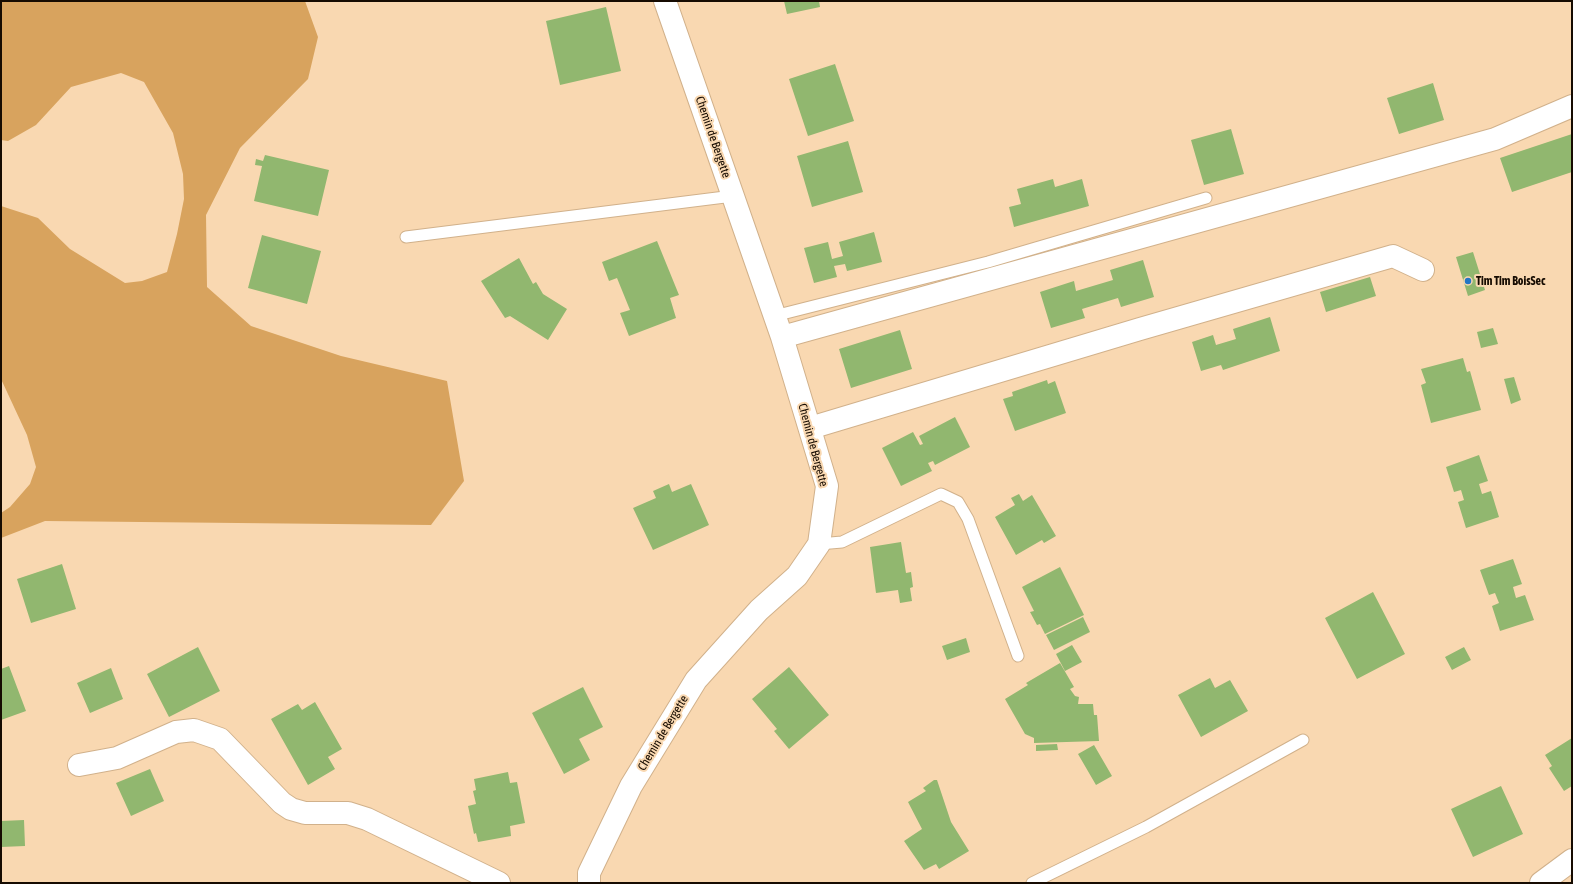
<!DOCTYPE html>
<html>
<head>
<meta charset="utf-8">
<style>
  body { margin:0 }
  #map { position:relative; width:1573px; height:884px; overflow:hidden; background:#f9d8b1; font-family:"Asap Condensed",sans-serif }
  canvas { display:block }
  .frame { position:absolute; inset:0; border:2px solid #160b01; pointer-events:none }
</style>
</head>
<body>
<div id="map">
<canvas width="1573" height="884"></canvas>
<div class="frame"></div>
</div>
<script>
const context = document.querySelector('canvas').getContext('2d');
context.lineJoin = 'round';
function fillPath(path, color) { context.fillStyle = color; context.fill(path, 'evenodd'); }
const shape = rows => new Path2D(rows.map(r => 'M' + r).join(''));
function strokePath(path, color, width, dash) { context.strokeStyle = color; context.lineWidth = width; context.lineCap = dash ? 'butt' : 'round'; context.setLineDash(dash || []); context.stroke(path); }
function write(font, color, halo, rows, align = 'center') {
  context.font = font + ' "Asap Condensed",sans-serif'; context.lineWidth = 4; context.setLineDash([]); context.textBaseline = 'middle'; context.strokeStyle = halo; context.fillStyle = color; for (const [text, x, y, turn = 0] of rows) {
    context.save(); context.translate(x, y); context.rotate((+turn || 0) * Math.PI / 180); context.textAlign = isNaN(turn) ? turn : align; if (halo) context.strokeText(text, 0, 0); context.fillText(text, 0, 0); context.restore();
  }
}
fillPath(shape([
  [1,1,305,1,318,37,308,79,240,148,206,215,207,287,251,326,341,356,447,381,464,481,431,525,45,521,1,538,1,513,10,507,30,484,36,467,27,435,1,379,1,206,38,218,70,249,125,283,142,281,167,272,177,234,184,199,183,174,173,133,144,82,121,73,71,87,36,125,8,141,1,140]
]), '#d8a35e');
fillPath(shape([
  [784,1,819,1,820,7,787,14],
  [606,7,621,71,560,85,546,21],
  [835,64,854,121,808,136,789,79],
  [1433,83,1444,120,1399,134,1387,98],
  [1231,129,1244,174,1204,185,1191,140],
  [1572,134,1572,172,1512,192,1500,158],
  [848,141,863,192,812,207,797,156],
  [265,155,329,170,318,216,254,201,262,166,255,165,256,159,263,161],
  [1053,179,1055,187,1082,179,1089,206,1014,227,1009,207,1021,204,1017,189],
  [874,232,882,262,847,271,845,264,834,266,837,277,814,283,804,248,828,242,832,259,843,256,839,242],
  [262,235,321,251,307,304,248,288],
  [657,241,679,295,670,298,676,318,629,336,620,313,630,310,617,278,609,281,602,262],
  [1473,252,1485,290,1468,296,1456,257],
  [519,258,533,284,536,282,543,294,567,309,548,340,510,316,505,318,481,281],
  [1143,260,1154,297,1121,307,1118,298,1082,309,1085,318,1051,328,1040,292,1074,281,1076,291,1113,280,1110,270],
  [1370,277,1376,296,1326,312,1320,292],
  [1270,317,1280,351,1223,370,1221,365,1201,371,1192,342,1213,335,1216,345,1236,339,1233,329],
  [1493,328,1498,344,1481,348,1477,332],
  [900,330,912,369,851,388,839,349],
  [1463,358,1467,372,1470,371,1481,410,1431,423,1421,385,1426,383,1421,369],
  [1514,377,1521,400,1511,404,1504,379],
  [1047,380,1048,384,1055,381,1066,413,1015,431,1003,399,1013,396,1012,392],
  [955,417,970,447,935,465,933,461,928,463,932,471,901,486,882,448,913,432,920,445,923,444,919,436],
  [1479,455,1488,481,1479,484,1482,494,1491,491,1499,517,1466,528,1458,502,1464,500,1461,490,1454,492,1446,467],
  [669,484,672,492,691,484,709,525,653,550,633,508,656,498,653,491],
  [1019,494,1023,501,1032,495,1056,536,1044,543,1042,540,1016,555,995,517,1015,505,1011,498],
  [901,542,906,573,911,572,913,587,910,588,912,601,900,603,898,590,876,593,870,547],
  [1513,559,1522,584,1513,587,1516,598,1525,595,1534,620,1500,631,1492,606,1499,603,1495,593,1489,595,1480,570],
  [62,564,76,609,31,623,17,579],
  [1060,567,1084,615,1045,634,1040,624,1037,625,1030,612,1034,611,1022,587],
  [1373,592,1405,654,1357,679,1325,618],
  [1083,617,1090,632,1054,650,1046,635],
  [966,638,970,652,947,660,942,646],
  [1072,645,1082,662,1065,671,1056,654],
  [198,647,220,691,169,717,147,674],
  [1464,647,1471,660,1452,670,1445,657],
  [1060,663,1074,687,1070,689,1075,696,1079,697,1078,704,1093,704,1094,715,1097,715,1099,741,1034,743,1034,738,1025,734,1005,699,1028,685,1026,683],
  [9,666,26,711,1,720,1,669],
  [789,667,829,715,789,749,774,731,777,729,752,699],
  [111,668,123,699,90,713,77,683],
  [1210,678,1215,688,1230,680,1248,711,1201,737,1178,695],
  [583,687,603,727,579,739,590,760,564,774,532,713],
  [315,702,342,749,328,757,335,769,308,785,271,719,298,704,302,710],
  [1572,738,1572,786,1564,791,1549,768,1552,766,1545,755],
  [1057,744,1058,750,1036,751,1036,745],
  [1094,745,1112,776,1096,785,1078,754],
  [150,769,164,801,131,816,116,783],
  [508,772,510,783,517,782,525,823,510,826,511,836,478,842,476,833,474,834,468,806,476,804,473,791,476,790,474,779],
  [934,780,937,780,951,822,969,851,939,869,936,864,924,870,904,841,922,829,908,802,926,791,923,788],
  [1501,786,1523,834,1473,857,1451,809],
  [24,820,25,846,1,847,1,821]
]), '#91b76f');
const service = shape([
  [406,237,733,196],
  [774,316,988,262,1206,198],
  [819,544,842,542,941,494,958,502,968,519,1018,656],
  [1032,883,1146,827,1303,740]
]);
const minor = shape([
  [782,337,1495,139,1572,106],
  [810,428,1140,329,1393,256,1423,270],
  [79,765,117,758,176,732,194,730,220,739,282,803,291,809,305,813,348,813,367,819,499,883],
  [589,883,589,873,631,786,696,680,759,610,797,576,819,544,827,486,782,337,665,1],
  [1541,883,1572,860]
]);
strokePath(service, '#d1b18b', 13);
strokePath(minor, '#d1b18b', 24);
strokePath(service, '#fff', 11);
strokePath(minor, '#fff', 22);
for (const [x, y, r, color] of [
  [1468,281,4,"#2476c5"]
]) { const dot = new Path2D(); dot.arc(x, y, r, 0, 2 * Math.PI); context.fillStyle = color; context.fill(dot); strokePath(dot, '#f9d8b1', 1.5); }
write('12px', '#160b01', '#f9d8b1', [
  ["Chemin de Bergette",713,137,71],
  ["Chemin de Bergette",813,445,75],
  ["Chemin de Bergette",663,733,-59]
]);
write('bold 12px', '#160b01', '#f9d8b1', [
  ["Tim Tim BoisSec",1476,281]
], 'left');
</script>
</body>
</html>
